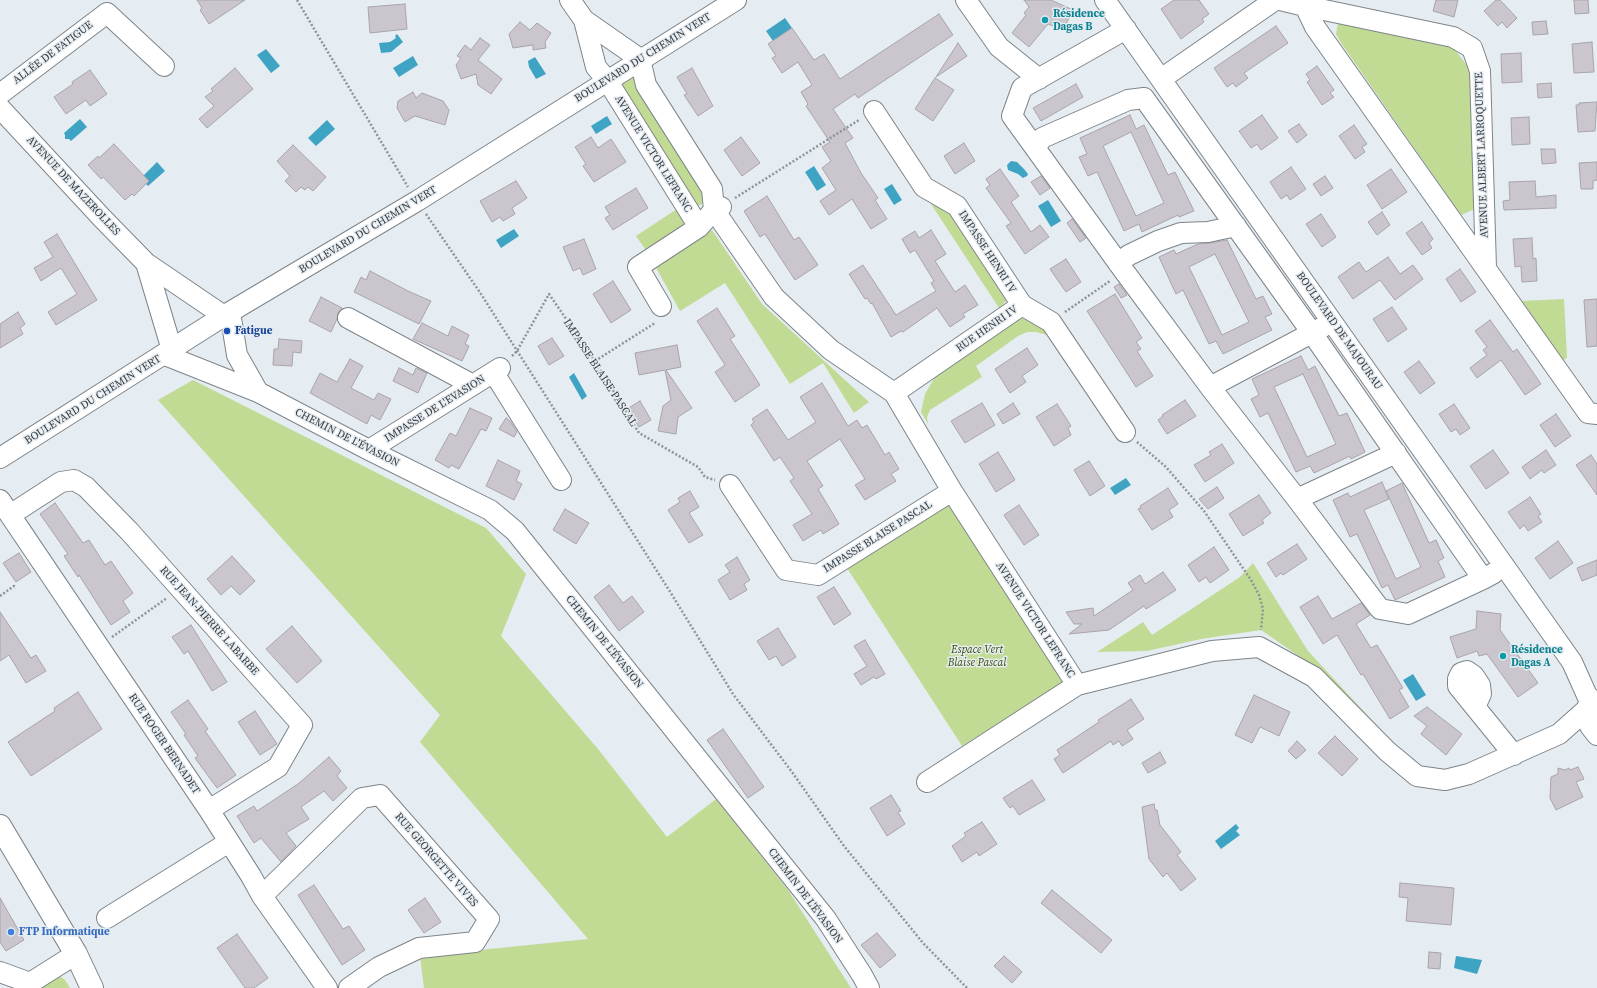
<!DOCTYPE html>
<html>
<head>
<meta charset="utf-8">
<style>
  body { margin:0 }
  canvas { display:block; background:#e5ecf2 }
</style>
</head>
<body>
<canvas width="1597" height="988"></canvas>
<script>
const context = document.querySelector('canvas').getContext('2d');
context.lineJoin = 'round';
function fillPath(path, color) { context.fillStyle = color; context.fill(path, 'evenodd'); }
const shape = rows => new Path2D(rows.map(r => 'M' + r).join(''));
function strokePath(path, color, width, dash) { context.strokeStyle = color; context.lineWidth = width; context.lineCap = dash ? 'butt' : 'round'; context.setLineDash(dash || []); context.stroke(path); }
function write(font, color, halo, rows, align = 'center') {
  context.font = font + ' "Source Serif 4",serif'; context.lineWidth = 3; context.setLineDash([]); context.textBaseline = 'middle'; context.strokeStyle = halo; context.fillStyle = color; for (const [text, x, y, turn = 0] of rows) {
    context.save(); context.translate(x, y); context.rotate((+turn || 0) * Math.PI / 180); context.textAlign = isNaN(turn) ? turn : align; if (halo) context.strokeText(text, 0, 0); context.fillText(text, 0, 0); context.restore();
  }
}
fillPath(shape([
  [1338,23,1354,24,1452,46,1469,68,1477,208,1461,215,1341,43,1336,34],
  [636,73,707,195,704,203,695,207,620,89,624,80],
  [931,204,942,204,958,218,1007,292,1006,301,999,308],
  [677,209,690,224,648,253,636,236],
  [712,230,762,304,869,402,854,413,823,363,790,384,725,283,680,311,655,266],
  [1564,299,1567,358,1558,363,1521,301],
  [1024,318,1034,320,1044,325,1054,341,1047,335,1036,332,1027,332,1018,336,976,366,982,377,930,410,927,417,928,424,921,412,925,394,941,367,1006,323],
  [193,380,486,528,526,574,501,636,598,749,667,837,716,799,788,890,851,988,424,988,420,956,588,939,420,742,440,715,158,400],
  [947,503,1068,679,962,746,847,568],
  [1253,563,1308,651,1383,732,1316,668,1261,630,1201,639,1147,651,1097,652,1143,622,1152,635,1240,577],
  [55,977,61,977,65,980,70,988,36,988]
]), '#c1db94');
fillPath(shape([
  [785,18,792,28,773,41,766,31],
  [397,34,403,42,391,52,381,53,379,43,390,42,396,38,395,36],
  [266,49,280,66,271,73,257,55],
  [413,56,418,65,399,77,393,68],
  [535,57,546,74,536,79,529,67,528,61],
  [607,116,612,124,596,134,591,126],
  [80,119,87,127,71,141,69,139,65,139,65,135,64,133],
  [327,120,335,129,316,146,308,138],
  [1011,161,1017,162,1024,169,1028,174,1027,176,1023,178,1018,174,1008,170,1007,165],
  [157,162,165,171,148,186,141,178],
  [814,166,826,185,817,191,805,172],
  [892,184,902,200,894,205,884,189],
  [1048,200,1061,221,1051,227,1038,206],
  [514,229,519,236,501,248,496,240],
  [574,373,587,396,582,400,569,377],
  [1126,478,1131,485,1115,495,1110,488],
  [1413,674,1426,695,1416,701,1403,680],
  [1236,824,1239,828,1236,831,1240,835,1221,849,1215,841],
  [1456,956,1482,960,1477,974,1454,968]
]), '#3fa4c4');
const building = shape([
  [197,0,245,0,209,24,200,10,202,8,197,0],
  [1024,0,1051,0,1073,10,1063,30,1048,24,1029,47,1012,33,1026,15,1024,13,1029,7,1024,0],
  [1174,0,1199,0,1209,14,1202,19,1204,22,1181,39,1161,9,1174,0],
  [1436,0,1458,0,1454,17,1433,11,1436,0],
  [1496,0,1500,0,1517,18,1507,28,1502,22,1498,26,1484,11,1496,0],
  [1574,0,1588,0,1589,13,1575,14,1574,0],
  [405,4,407,29,370,33,368,7,405,4],
  [939,14,953,35,858,98,855,94,833,109,853,138,845,143,861,173,878,198,875,200,887,219,871,229,852,199,829,215,820,201,836,190,822,168,831,161,822,147,830,142,806,106,808,104,801,92,812,85,798,62,782,73,772,58,776,56,768,44,792,28,814,60,824,54,840,79,939,14],
  [1546,21,1548,34,1533,35,1532,22,1546,21],
  [520,22,530,30,537,23,551,33,545,42,546,48,533,50,533,45,513,48,509,34,520,22],
  [1276,26,1288,43,1244,73,1248,78,1236,87,1233,83,1227,87,1214,68,1276,26],
  [480,38,490,45,478,60,502,79,491,94,478,85,476,74,461,79,456,65,461,58,457,56,465,45,471,50,480,38],
  [1592,42,1594,72,1574,73,1572,44,1592,42],
  [958,43,967,56,936,77,958,43],
  [1521,53,1522,82,1502,83,1501,54,1521,53],
  [1317,66,1334,90,1330,93,1334,97,1322,105,1307,82,1310,80,1306,74,1317,66],
  [235,68,253,89,207,128,199,119,214,106,205,97,213,91,211,89,235,68],
  [692,68,713,106,698,116,684,95,687,94,677,77,692,68],
  [90,70,107,94,90,106,86,100,66,114,54,97,73,84,72,82,90,70],
  [935,78,954,90,933,121,915,109,935,78],
  [1551,83,1552,97,1538,98,1537,84,1551,83],
  [1076,84,1083,97,1041,121,1033,108,1076,84],
  [413,92,416,98,422,93,443,101,449,110,445,125,415,116,405,122,397,108,398,101,413,92],
  [1597,102,1595,131,1578,132,1576,105,1579,105,1579,103,1597,102],
  [1130,115,1136,129,1144,125,1168,175,1175,172,1194,211,1179,217,1178,215,1142,232,1139,224,1124,231,1097,172,1088,176,1079,157,1087,154,1080,138,1130,115],
  [1131,132,1164,203,1136,216,1103,146,1131,132],
  [1262,115,1278,138,1261,150,1257,144,1251,148,1239,131,1262,115],
  [1529,117,1530,144,1512,145,1511,118,1529,117],
  [1299,124,1307,135,1297,143,1288,131,1299,124],
  [1354,125,1367,144,1362,147,1365,152,1355,159,1339,136,1354,125],
  [591,137,598,148,611,139,626,162,594,182,583,166,586,164,575,147,591,137],
  [741,137,760,163,742,176,724,150,741,137],
  [964,143,975,161,955,174,944,156,964,143],
  [114,144,149,181,134,196,132,194,125,200,103,177,101,179,88,165,98,156,99,158,114,144],
  [293,145,326,177,313,191,308,187,305,190,301,187,296,192,285,181,290,176,277,161,293,145],
  [1541,149,1555,149,1556,163,1542,164,1541,149],
  [1597,162,1597,180,1593,181,1593,189,1581,189,1579,163,1597,162],
  [1291,167,1306,189,1290,200,1287,195,1281,199,1270,182,1291,167],
  [1000,169,1019,196,1011,202,1031,232,1040,225,1049,237,1025,254,1006,226,1011,223,986,188,990,185,986,179,1000,169],
  [1391,169,1407,192,1382,209,1367,185,1391,169],
  [1041,176,1050,188,1040,195,1031,182,1041,176],
  [1325,176,1333,188,1321,196,1313,184,1325,176],
  [516,181,527,198,512,208,515,214,503,221,500,217,492,222,480,201,516,181],
  [1535,181,1536,197,1556,195,1556,208,1504,210,1503,201,1510,200,1509,182,1535,181],
  [636,188,648,208,613,230,605,218,610,215,605,207,636,188],
  [767,196,794,240,799,237,818,265,795,280,765,234,760,237,744,211,767,196],
  [1382,212,1390,225,1377,235,1368,222,1382,212],
  [1321,214,1336,237,1322,247,1306,224,1321,214],
  [1072,219,1086,238,1080,242,1067,223,1072,219],
  [1422,222,1433,239,1429,243,1432,248,1422,255,1406,233,1422,222],
  [931,230,946,254,935,261,955,292,965,285,978,305,963,314,965,317,950,327,937,308,903,332,901,331,891,337,872,303,871,304,867,298,865,299,849,274,863,265,896,315,936,291,931,283,934,281,915,250,910,253,902,239,915,231,919,238,931,230],
  [57,234,97,300,56,325,48,312,77,294,61,268,41,281,34,268,53,257,44,242,57,234],
  [1532,238,1533,259,1536,258,1537,281,1522,282,1521,266,1515,267,1513,239,1532,238],
  [584,239,596,269,583,275,580,268,573,271,563,247,584,239],
  [1227,240,1256,299,1263,296,1272,314,1265,317,1272,330,1223,354,1216,341,1209,344,1183,290,1176,294,1159,257,1174,250,1176,254,1198,244,1210,243,1227,240],
  [1215,254,1249,322,1222,335,1189,267,1215,254],
  [1388,257,1400,274,1413,265,1423,279,1395,300,1380,280,1353,299,1338,277,1359,262,1366,272,1388,257],
  [1066,259,1081,282,1066,292,1050,269,1066,259],
  [1460,269,1476,292,1461,302,1446,279,1460,269],
  [370,271,410,292,431,301,419,324,354,292,361,277,366,280,370,271],
  [613,281,631,310,611,323,593,294,613,281],
  [1119,284,1127,295,1121,298,1114,287,1119,284],
  [1115,294,1142,338,1136,342,1141,349,1137,351,1153,376,1136,387,1087,311,1115,294],
  [321,297,342,308,338,313,337,319,331,332,309,321,321,297],
  [1597,299,1597,346,1587,347,1584,300,1597,299],
  [1392,307,1407,329,1388,342,1373,319,1392,307],
  [717,308,735,336,730,339,760,385,735,402,715,372,725,365,697,321,717,308],
  [18,312,25,324,20,328,23,334,0,348,0,324,18,312],
  [1490,320,1513,352,1517,349,1541,384,1525,395,1501,360,1477,378,1470,368,1487,355,1483,350,1487,347,1475,331,1490,320],
  [422,323,448,336,452,326,469,335,465,344,469,346,462,361,413,339,422,323],
  [552,338,564,356,549,365,538,346,552,338],
  [279,339,302,341,301,353,293,352,292,366,273,365,274,349,278,349,279,339],
  [677,345,681,367,666,370,692,408,678,417,676,434,658,431,663,406,671,400,665,370,639,375,635,353,677,345],
  [1027,348,1038,365,1022,376,1026,382,1010,393,995,369,1027,348],
  [1301,356,1308,370,1315,366,1339,416,1347,413,1365,452,1351,459,1350,456,1314,473,1310,466,1296,472,1268,413,1260,417,1251,399,1259,395,1252,379,1301,356],
  [1303,374,1336,444,1307,457,1274,387,1303,374],
  [350,359,363,366,351,388,374,400,378,393,391,399,380,420,371,415,367,424,310,393,320,373,337,382,350,359],
  [1419,361,1435,383,1420,394,1404,372,1419,361],
  [399,368,413,375,416,368,427,373,418,393,393,381,399,368],
  [822,383,848,426,857,420,862,428,867,425,885,455,889,452,899,469,891,474,896,481,865,500,855,485,865,479,840,439,807,461,823,486,818,489,839,524,823,534,821,530,803,541,793,525,812,514,790,481,794,478,780,457,774,461,751,425,754,422,752,419,767,409,788,440,816,422,800,397,822,383],
  [1185,400,1196,416,1167,434,1158,420,1163,416,1162,415,1185,400],
  [640,401,651,420,639,427,627,409,640,401],
  [982,403,995,425,965,443,951,421,982,403],
  [1013,403,1020,414,1003,424,997,414,1013,403],
  [1057,404,1071,426,1068,428,1071,435,1054,446,1036,417,1057,404],
  [1454,404,1470,428,1460,435,1456,429,1451,432,1439,414,1454,404],
  [470,408,492,418,486,431,481,429,459,469,451,465,449,468,435,460,450,433,456,436,470,408],
  [1556,414,1571,436,1555,447,1540,425,1556,414],
  [506,418,510,421,517,432,514,437,499,429,506,418],
  [1222,444,1234,463,1205,482,1194,465,1211,455,1209,452,1222,444],
  [1493,450,1509,473,1486,489,1470,466,1493,450],
  [1546,450,1556,465,1544,473,1542,470,1530,479,1522,467,1546,450],
  [998,452,1015,480,996,492,979,464,998,452],
  [1591,455,1597,464,1597,495,1576,465,1591,455],
  [498,460,520,471,516,481,522,484,514,500,486,486,498,460],
  [1089,461,1105,486,1090,496,1074,470,1089,461],
  [1382,482,1389,499,1364,510,1396,579,1421,567,1386,491,1402,483,1429,543,1436,540,1444,558,1438,561,1445,577,1395,600,1388,585,1382,588,1357,534,1350,537,1333,500,1348,493,1350,497,1382,482],
  [1217,487,1224,498,1208,509,1199,499,1217,487],
  [1168,488,1178,504,1169,510,1173,517,1152,530,1138,509,1141,508,1140,506,1168,488],
  [690,491,699,507,689,513,703,535,689,543,668,510,680,502,678,498,690,491],
  [1259,495,1271,513,1262,520,1264,523,1243,536,1229,514,1259,495],
  [1530,497,1541,514,1538,516,1542,522,1528,531,1524,525,1520,529,1508,512,1530,497],
  [55,503,83,543,89,540,105,565,111,561,133,593,123,601,130,612,111,625,79,575,78,577,64,556,68,554,40,514,55,503],
  [1019,505,1039,535,1024,545,1004,515,1019,505],
  [565,509,589,523,576,544,553,530,565,509],
  [1558,541,1573,563,1550,579,1535,558,1558,541],
  [1297,544,1307,559,1283,575,1281,573,1276,577,1267,563,1297,544],
  [1214,547,1229,570,1210,583,1206,577,1199,582,1188,565,1214,547],
  [19,553,31,572,16,582,3,563,19,553],
  [232,556,255,581,240,595,231,586,221,595,207,579,232,556],
  [737,557,750,580,744,584,747,590,730,600,718,580,730,572,725,565,737,557],
  [1597,560,1597,575,1582,581,1577,568,1597,560],
  [1163,572,1176,590,1146,609,1144,606,1109,630,1069,634,1082,624,1074,624,1066,612,1093,608,1094,616,1133,590,1128,583,1140,575,1145,584,1163,572],
  [609,585,623,603,632,596,644,612,619,631,594,597,609,585],
  [834,587,851,614,834,625,817,597,834,587],
  [1318,596,1332,619,1361,603,1370,615,1356,624,1371,648,1377,645,1403,688,1399,690,1409,707,1390,719,1363,674,1361,675,1337,635,1323,644,1300,607,1318,596],
  [1477,611,1501,614,1500,630,1538,683,1518,697,1487,654,1479,656,1477,651,1457,658,1450,637,1476,629,1477,611],
  [0,612,31,658,36,655,46,671,26,683,9,655,0,661,0,612],
  [191,625,227,682,212,691,188,651,184,654,172,637,191,625],
  [292,626,322,661,297,683,266,649,292,626],
  [778,628,796,657,782,666,776,656,769,660,757,641,778,628],
  [865,640,885,674,876,679,874,677,861,685,854,674,867,666,854,646,865,640],
  [78,692,102,729,31,776,8,742,55,711,54,708,78,692],
  [1254,695,1290,712,1279,736,1260,727,1252,743,1235,735,1254,695],
  [1131,699,1144,719,1127,730,1133,739,1122,746,1119,741,1113,745,1111,741,1063,773,1054,759,1060,755,1057,750,1099,722,1098,720,1131,699],
  [188,700,208,729,205,731,236,775,217,788,195,758,198,756,184,735,186,734,171,712,188,700],
  [1427,707,1462,734,1446,755,1421,734,1427,726,1414,716,1427,707],
  [255,711,277,744,260,755,238,722,255,711],
  [723,729,764,787,748,798,707,740,723,729],
  [1335,736,1358,759,1342,776,1318,753,1335,736],
  [1297,741,1306,750,1296,759,1288,751,1297,741],
  [1160,752,1166,763,1148,773,1142,763,1160,752],
  [329,757,341,771,337,776,347,788,333,801,324,791,301,807,309,819,286,833,296,846,281,862,261,838,254,843,237,816,254,806,257,811,298,784,329,757],
  [1578,767,1584,779,1576,782,1583,797,1556,810,1550,798,1551,777,1558,774,1558,768,1565,770,1569,768,1570,770,1578,767],
  [1032,780,1045,800,1019,815,1013,806,1010,808,1003,798,1032,780],
  [891,795,901,811,898,812,905,824,887,836,870,808,891,795],
  [1154,804,1155,810,1157,810,1160,825,1181,852,1177,855,1196,879,1181,891,1167,873,1163,877,1149,859,1142,807,1154,804],
  [982,822,997,844,979,856,977,852,962,862,952,846,966,836,964,833,982,822],
  [1400,883,1454,888,1451,925,1406,921,1408,898,1399,897,1400,883],
  [314,885,343,929,349,926,365,950,342,965,298,895,314,885],
  [1052,890,1112,940,1101,953,1041,903,1052,890],
  [0,898,24,940,6,951,0,942,0,898],
  [425,898,441,922,424,933,408,910,425,898],
  [877,933,896,955,880,968,861,945,877,933],
  [237,934,268,978,254,988,245,988,217,948,237,934],
  [1429,952,1441,953,1440,969,1428,968,1429,952],
  [1004,956,1022,972,1012,983,994,966,1004,956]
]);
fillPath(building, '#cbc6cd');
strokePath(building, '#a9a4ab', 1);
const minor = shape([
  [570,0,584,20,640,59,646,85,712,189,714,210,699,227,638,267,661,306],
  [966,0,999,47,1039,79],
  [1105,0,1572,662,1589,700],
  [1280,0,1305,6,1315,27,1588,413,1597,414],
  [1305,6,1453,37,1472,48,1480,71,1486,268],
  [584,20,596,67,607,80,699,227],
  [1126,29,1022,88,1012,116,1124,271,1210,387,1297,499,1380,609,1408,614,1483,579],
  [1161,79,1275,0],
  [0,94,107,13,164,66],
  [0,108,102,218,146,263,224,316],
  [874,111,924,187,957,206,1022,305],
  [1035,148,1042,138,1128,100,1144,98,1312,333,1483,579,1494,573],
  [721,207,714,210,774,297,831,350,894,393,952,491,1077,685,1212,651,1259,647,1314,677,1387,751,1417,776,1445,780,1469,774,1559,734,1587,709],
  [146,263,172,350],
  [1118,263,1129,255,1158,241,1181,233,1208,232,1236,226],
  [230,312,237,355,258,392],
  [348,318,473,385],
  [165,355,258,392,369,450,490,510,515,531,826,919,862,975,869,988],
  [494,373,561,480],
  [1210,387,1323,327],
  [894,393,1022,305,1051,322,1125,432],
  [369,450,500,368],
  [0,458,230,312,417,201,736,0],
  [730,485,786,570,818,575,952,491],
  [1297,499,1396,453],
  [0,500,209,810,251,876,262,896,327,988],
  [10,515,61,482,74,480,86,487,129,531,302,725,278,767,209,810],
  [1590,698,1587,709,1587,718,1590,726,1597,735],
  [1475,707,1481,694,1480,685,1474,676,1467,671,1461,673,1458,679,1458,686,1475,707,1514,755],
  [927,782,1077,685],
  [262,896,362,798,380,795,489,919,475,942,419,948,379,967,349,988],
  [107,918,229,842],
  [0,972,30,983],
  [28,988,30,983,76,954]
]);
const major = shape([
  [0,826,76,954,92,988]
]);
strokePath(minor, '#7e858a', 22);
strokePath(major, '#7e858a', 24);
strokePath(shape([
  [297,0,408,187],
  [735,198,859,120],
  [426,214,481,294,669,590,733,694,792,772,844,846,923,943,967,988],
  [1065,312,1110,281],
  [512,356,517,351,549,294,595,361,639,433,698,467,705,477,715,480],
  [595,361,655,323],
  [1137,442,1166,467,1204,511,1251,580,1259,595,1263,609,1261,630],
  [0,596,14,586,16,588],
  [112,637,167,598]
]), '#8f9498', 2.5, [2, 2]);
strokePath(minor, '#fff', 20);
strokePath(major, '#fff', 22);
for (const [x, y, r, color] of [
  [1045,20,4,"#0f9aa8"],
  [227,331,4,"#1a4fb4"],
  [1503,656,4,"#0f9aa8"],
  [11,932,4,"#3f7fe0"]
]) { const dot = new Path2D(); dot.arc(x, y, r, 0, 2 * Math.PI); context.fillStyle = color; context.fill(dot); strokePath(dot, '#e5ecf2', 1.5); }
write('bold 11px', '#0d838f', '#e5ecf2', [
  ["Résidence",1053,14],
  ["Dagas B",1053,27],
  ["Résidence",1511,650],
  ["Dagas A",1511,663]
], 'left');
write('11px', '#3a3d3f', '#e5ecf2', [
  ["ALLÉE DE FATIGUE",53,53,-37],
  ["BOULEVARD DU CHEMIN VERT",643,58,-32],
  ["AVENUE VICTOR LEFRANC",653,154,58],
  ["AVENUE ALBERT LARROQUETTE",1482,155,-92],
  ["AVENUE DE MAZEROLLES",73,186,47],
  ["BOULEVARD DU CHEMIN VERT",368,230,-31],
  ["IMPASSE HENRI IV",987,252,57],
  ["RUE HENRI IV",987,329,-35],
  ["BOULEVARD DE MAJOURAU",1339,331,55],
  ["IMPASSE BLAISE PASCAL",600,373,57],
  ["BOULEVARD DU CHEMIN VERT",93,400,-32],
  ["IMPASSE DE L'EVASION",435,409,-32],
  ["CHEMIN DE L'ÉVASION",347,438,27],
  ["IMPASSE BLAISE PASCAL",878,537,-32],
  ["AVENUE VICTOR LEFRANC",1035,620,57],
  ["RUE JEAN-PIERRE LABARBE",209,621,48],
  ["CHEMIN DE L'ÉVASION",604,642,51],
  ["RUE ROGER BERNADET",164,744,56],
  ["RUE GEORGETTE VIVES",436,860,49],
  ["CHEMIN DE L'ÉVASION",805,896,53]
]);
write('bold 11px', '#164399', '#e5ecf2', [
  ["Fatigue",235,331]
], 'left');
write('italic 11px', '#3b4e05', '#e5ecf2', [
  ["Espace Vert",977,650],
  ["Blaise Pascal",977,663]
]);
write('bold 11px', '#366cbe', '#e5ecf2', [
  ["FTP Informatique",19,932]
], 'left');
</script>
</body>
</html>
